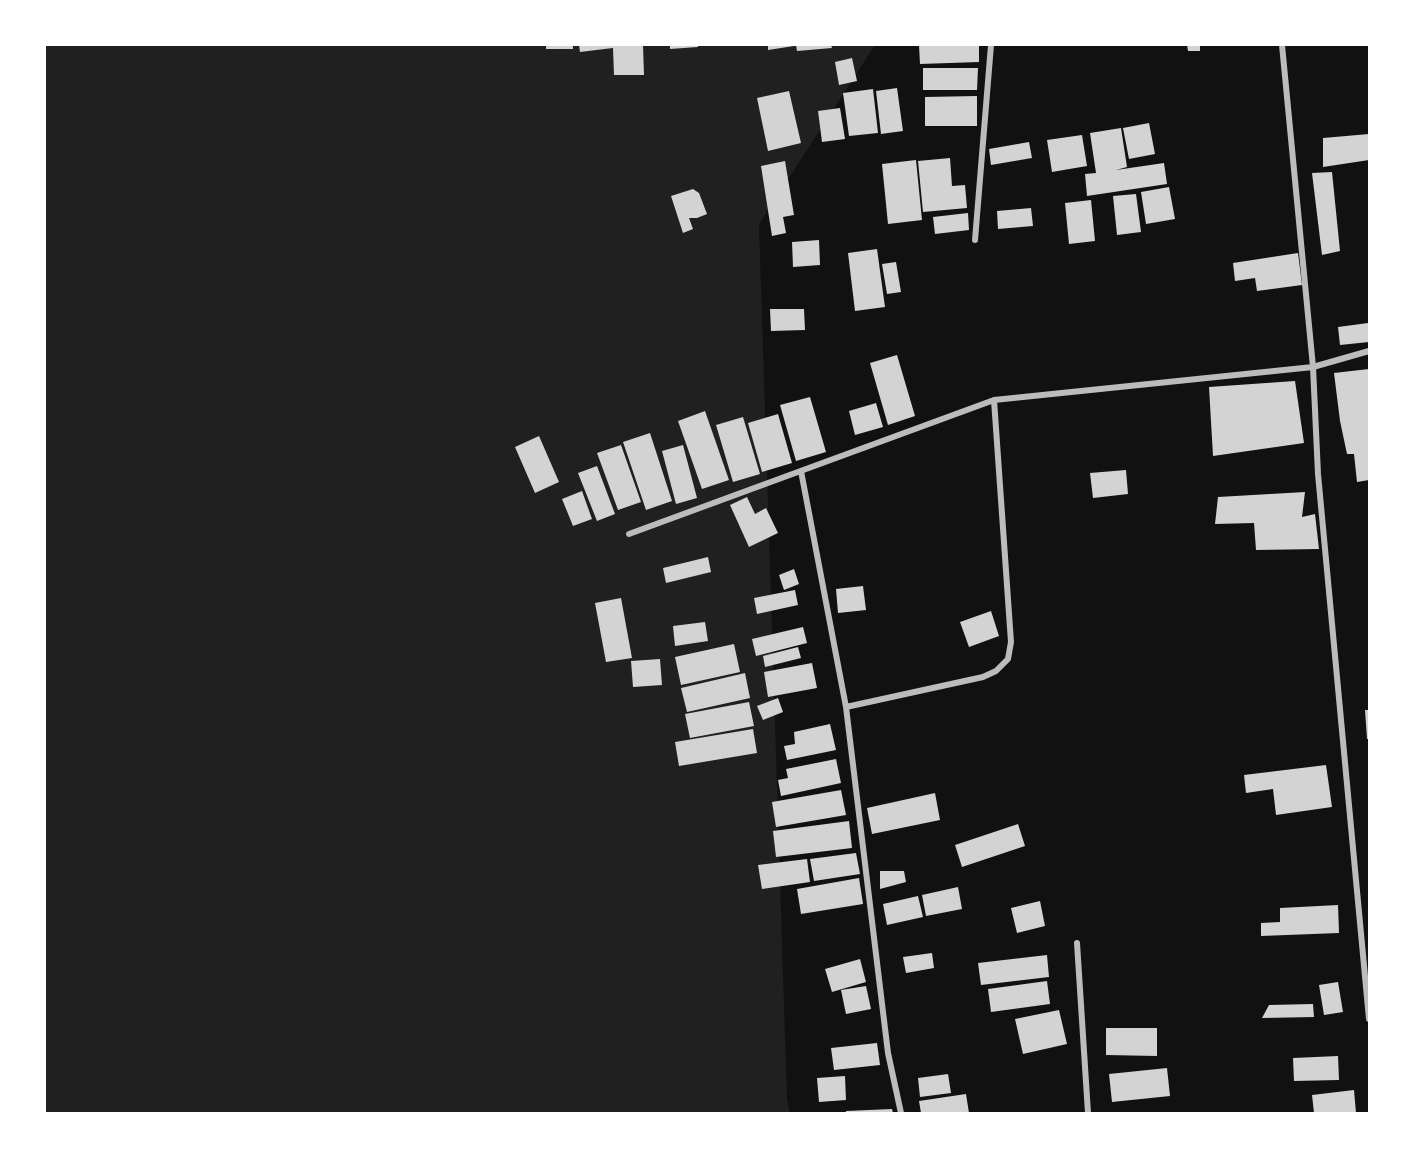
<!DOCTYPE html>
<html>
<head>
<meta charset="utf-8">
<style>
	body { margin:0 }
	#map { position:relative; width:1414px; height:1158px; overflow:hidden; background:#111; font-family:Roboto,sans-serif }
	canvas { display:block }
	.frame { position:absolute; inset:0; border:46px solid #fff; pointer-events:none }
</style>
</head>
<body>
<div id="map">
<canvas width="1414" height="1158"></canvas>
<div class="frame"></div>
</div>
<script>
const ctx = document.querySelector('canvas').getContext('2d');
ctx.lineJoin = 'round';
function paint(path, color) { ctx.fillStyle = color; ctx.fill(path, 'evenodd'); }
const poly = rows => new Path2D(rows.map(r => 'M' + r).join(''));
function stroke(path, color, width, dash) { ctx.strokeStyle = color; ctx.lineWidth = width; ctx.lineCap = dash ? 'butt' : 'round'; ctx.setLineDash(dash || []); ctx.stroke(path); }
paint(poly([
	[45,45,875,45,759,224,787,1099,790,1113,45,1113]
]), '#202020');
paint(poly([
	[546,45,573,45,573,49,546,49],
	[579,45,643,45,644,75,614,75,613,48,580,52],
	[670,45,698,45,698,47,670,49],
	[768,45,794,45,794,46,768,50],
	[796,45,831,45,832,48,797,51],
	[919,45,979,45,979,62,920,64],
	[1187,45,1200,45,1200,51,1188,51],
	[852,58,857,81,839,85,835,62],
	[923,68,978,68,977,90,923,90],
	[897,88,903,131,881,134,876,91],
	[873,89,878,133,849,136,843,93],
	[789,91,801,143,768,151,757,98],
	[977,96,977,126,925,126,925,97],
	[840,108,845,139,822,142,818,111],
	[1149,123,1155,154,1129,159,1123,128],
	[1121,128,1127,167,1116,170,1164,163,1167,184,1087,196,1085,174,1096,173,1090,133],
	[1369,134,1369,160,1323,167,1323,138],
	[1082,135,1087,166,1052,172,1047,140],
	[1029,142,1032,158,991,165,989,149],
	[950,158,952,186,965,185,967,208,923,212,918,161],
	[916,160,922,220,888,224,882,164],
	[785,161,794,215,783,217,786,233,772,236,761,166],
	[1332,172,1340,251,1322,255,1312,173],
	[1169,187,1175,219,1146,224,1141,192],
	[693,189,699,193,707,214,697,218,689,218,693,229,683,233,671,196],
	[1136,194,1141,232,1117,235,1113,196],
	[1091,200,1095,241,1069,244,1065,203],
	[1031,208,1033,226,998,229,997,211],
	[968,213,969,230,935,234,933,217],
	[819,240,820,265,793,267,792,242],
	[877,249,885,307,855,311,848,253],
	[1298,253,1302,285,1257,291,1255,278,1235,281,1233,263],
	[896,262,901,292,887,294,882,264],
	[770,309,804,309,805,330,771,331],
	[1368,323,1369,342,1340,345,1338,327],
	[897,355,915,416,888,425,870,363],
	[1369,369,1369,480,1357,482,1354,454,1347,454,1340,421,1334,373],
	[1295,381,1304,443,1213,456,1209,387],
	[810,397,826,452,796,461,780,405],
	[876,403,883,427,855,435,849,411],
	[705,411,729,480,702,489,678,421],
	[778,414,792,463,762,472,748,423],
	[743,417,760,474,733,482,716,425],
	[650,433,672,501,646,510,623,442],
	[539,436,559,482,535,493,515,447],
	[621,445,641,502,618,510,597,453],
	[683,445,697,498,676,504,662,451],
	[597,466,615,514,597,521,578,473],
	[1126,470,1128,494,1093,498,1090,473],
	[582,491,592,519,573,526,562,499],
	[1305,492,1302,517,1315,514,1319,549,1256,550,1254,523,1215,524,1218,497],
	[747,497,755,514,766,508,778,533,749,547,730,505],
	[708,557,711,572,666,583,663,568],
	[794,569,799,584,784,590,779,575],
	[863,586,866,610,838,613,836,589],
	[795,590,798,605,757,614,754,598],
	[621,598,632,658,606,662,595,603],
	[991,611,999,636,969,647,960,622],
	[705,622,708,641,675,646,673,626],
	[803,627,807,643,756,656,752,639],
	[734,644,740,672,681,685,675,657],
	[798,647,801,658,765,667,763,656],
	[660,659,662,685,633,687,631,661],
	[812,663,817,688,768,697,764,672],
	[745,673,750,698,687,712,681,688],
	[778,698,783,712,763,720,757,706],
	[749,702,754,726,690,738,685,714],
	[1365,710,1369,710,1369,739,1367,739],
	[830,724,836,750,787,760,784,746,795,744,794,732],
	[753,729,757,753,679,766,675,742],
	[836,759,841,783,781,796,778,780,788,778,786,769],
	[1326,765,1332,807,1276,815,1273,789,1246,793,1244,775],
	[841,790,846,815,776,827,772,802],
	[935,793,940,820,872,834,867,808],
	[849,821,852,848,776,857,773,831],
	[1018,824,1025,846,962,867,955,845],
	[856,853,860,874,814,881,810,859],
	[807,859,810,882,762,889,758,865],
	[880,871,904,871,906,882,880,889],
	[859,878,863,904,801,914,797,889],
	[958,887,962,909,926,916,922,895],
	[918,896,923,917,887,925,883,904],
	[1040,901,1045,926,1017,933,1011,908],
	[1338,905,1339,933,1261,936,1261,923,1280,922,1280,908],
	[932,953,934,968,906,973,903,957],
	[1047,955,1049,977,981,985,978,963],
	[860,959,866,982,832,992,825,969],
	[1047,981,1050,1004,991,1012,988,989],
	[1338,982,1343,1012,1324,1015,1319,985],
	[866,986,871,1009,846,1014,841,990],
	[1313,1004,1314,1017,1262,1018,1269,1005],
	[1059,1010,1067,1044,1023,1054,1015,1019],
	[1106,1028,1157,1028,1157,1056,1106,1055],
	[877,1043,880,1065,834,1070,831,1048],
	[1338,1056,1339,1080,1294,1081,1293,1058],
	[1167,1068,1170,1096,1112,1102,1109,1074],
	[948,1074,951,1093,920,1097,918,1078],
	[845,1076,846,1100,819,1102,817,1078],
	[1354,1090,1356,1113,1314,1113,1312,1095],
	[966,1094,969,1113,921,1113,919,1101],
	[892,1109,893,1113,846,1113,846,1111]
]), '#d3d3d3');
stroke(poly([
	[1282,45,1313,367,1318,474,1369,1019],
	[975,240,991,45],
	[801,471,846,707,888,1053,901,1113],
	[629,534,994,400,1313,367,1369,351],
	[846,707,983,677,996,671,1008,659,1011,642,994,400],
	[1077,943,1088,1113]
]), '#bcbcbc', 6);
</script>
</body>
</html>
